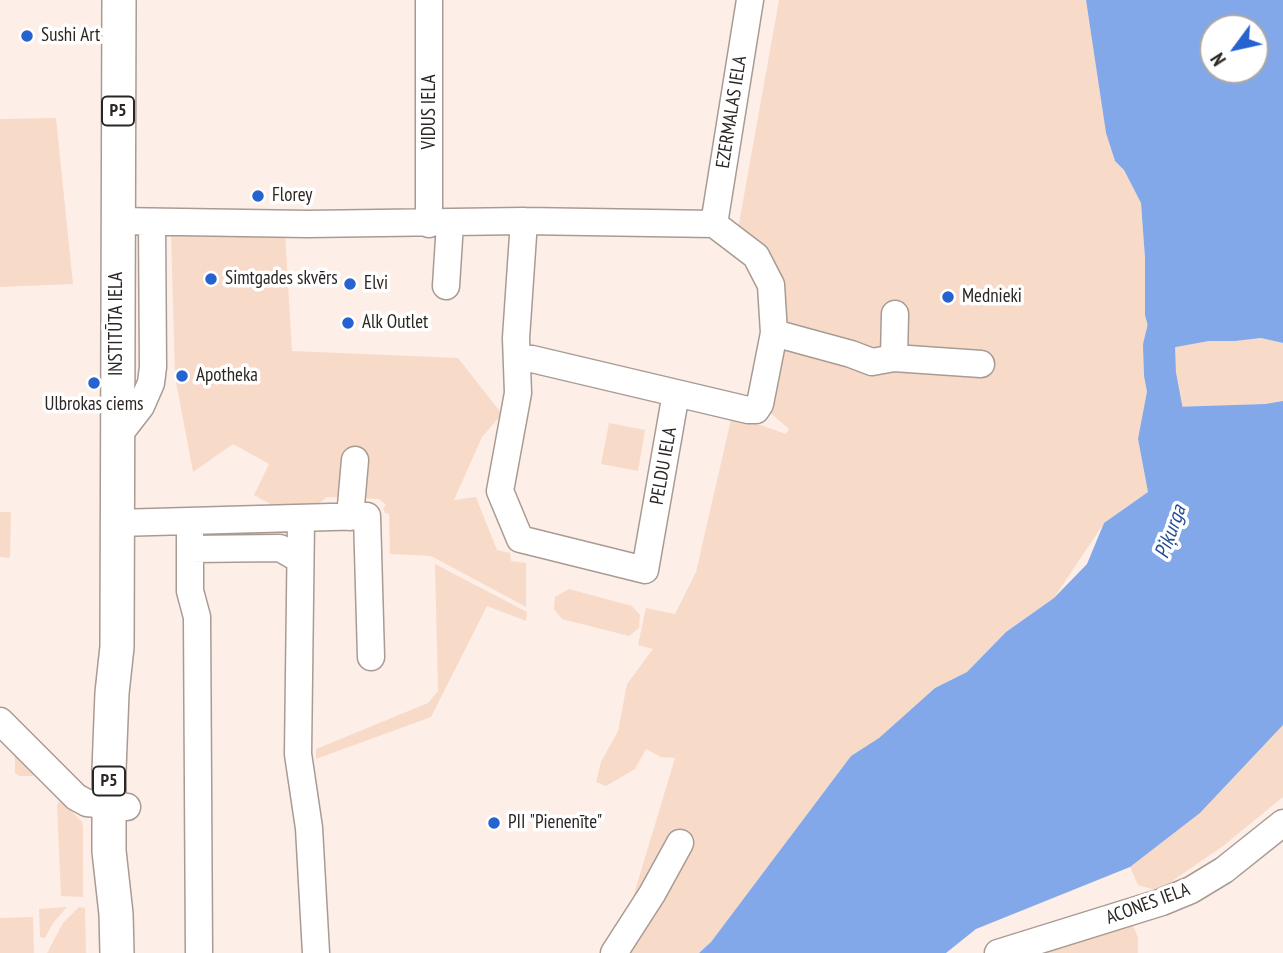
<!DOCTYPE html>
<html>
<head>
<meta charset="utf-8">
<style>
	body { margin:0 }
	#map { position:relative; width:1283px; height:953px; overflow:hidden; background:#fdefe7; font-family:"PT Sans Narrow",sans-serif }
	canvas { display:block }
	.north { position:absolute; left:1199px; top:14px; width:70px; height:70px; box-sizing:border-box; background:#fff; border:2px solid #aaa8a7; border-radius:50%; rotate:237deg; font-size:19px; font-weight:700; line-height:28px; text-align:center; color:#2b2623 }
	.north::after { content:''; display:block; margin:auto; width:24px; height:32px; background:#2463d0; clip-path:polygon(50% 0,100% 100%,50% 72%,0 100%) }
</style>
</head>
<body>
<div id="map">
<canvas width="1283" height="953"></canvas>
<div class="north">N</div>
</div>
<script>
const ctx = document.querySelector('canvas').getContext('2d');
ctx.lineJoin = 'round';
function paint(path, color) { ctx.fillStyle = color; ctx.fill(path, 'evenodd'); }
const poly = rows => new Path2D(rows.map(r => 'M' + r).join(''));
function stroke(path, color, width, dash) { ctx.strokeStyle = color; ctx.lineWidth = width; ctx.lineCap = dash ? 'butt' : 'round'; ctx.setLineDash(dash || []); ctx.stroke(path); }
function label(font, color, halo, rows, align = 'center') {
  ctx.font = font + ' "PT Sans Narrow",sans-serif'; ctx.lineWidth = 7; ctx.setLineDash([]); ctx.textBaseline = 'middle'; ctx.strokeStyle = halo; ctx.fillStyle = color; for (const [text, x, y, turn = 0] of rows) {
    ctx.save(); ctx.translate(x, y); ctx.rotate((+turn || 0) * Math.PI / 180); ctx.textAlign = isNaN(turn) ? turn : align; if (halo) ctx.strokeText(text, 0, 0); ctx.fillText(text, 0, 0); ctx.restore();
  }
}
paint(poly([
	[779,0,1086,0,1106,133,1115,161,1124,170,1141,203,1145,258,1145,315,1165,349,1209,341,1235,341,1261,338,1283,343,1283,401,1265,404,1172,407,1145,421,1138,439,1148,492,1104,523,1054,598,1006,632,967,672,935,688,879,738,851,756,711,942,699,953,602,953,628,914,675,758,661,757,646,749,635,769,606,786,596,782,601,762,618,731,627,684,653,649,638,645,646,608,675,614,696,572,732,415,786,434,789,429,760,404,774,333,738,229],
	[56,118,73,284,0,287,0,119],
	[285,231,292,351,458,358,502,414,482,437,454,500,476,497,497,550,510,553,511,561,526,563,526,607,431,556,390,554,389,514,385,513,383,508,386,505,379,499,327,497,312,509,281,510,254,495,269,464,233,444,193,472,175,377,171,234],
	[609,423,645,430,638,471,601,464],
	[0,512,11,512,10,558,0,557],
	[435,564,527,612,526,621,487,606,431,717,316,759,316,749,428,703,438,691],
	[569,589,632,606,640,615,639,628,629,636,562,619,554,609,555,597],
	[1283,725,1283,797,1223,846,1158,891,1138,885,1130,867,1200,813],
	[15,753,36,771,33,776,19,776,15,773],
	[61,800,82,822,83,828,83,897,61,896,57,805],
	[67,907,53,923,45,938,40,937,39,909],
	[79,907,85,908,86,953,47,953,63,923],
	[33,917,34,953,0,953,0,918],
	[1132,923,1138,938,1138,953,1023,953]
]), '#f8dac9');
paint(poly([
	[1086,0,1283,0,1283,343,1261,338,1235,341,1209,341,1165,349,1153,345,1145,315,1145,258,1141,203,1124,170,1115,161,1106,133],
	[1255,28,1255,70,1213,70,1213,28],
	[1170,375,1172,407,1265,404,1283,401,1283,725,1200,813,1130,867,976,929,946,953,699,953,711,942,851,756,879,738,935,688,967,672,1006,632,1054,598,1087,564,1104,523,1148,492,1138,439,1150,376]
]), '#82a8e9');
stroke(poly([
	[1168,417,1160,374,1159,346,1166,317,1170,307]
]), '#82a8e9', 32);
const minor = poly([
	[118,221,307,224,524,221],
	[524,221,714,224,756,256,771,285,774,333,760,404,756,410,748,410,676,393,645,570,520,539,500,491,518,393,516,338,524,221],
	[429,224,429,0],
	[714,224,750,0],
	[446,286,450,223],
	[774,333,851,354,872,362,894,358,981,364],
	[517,358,532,359,676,393],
	[894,358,895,314],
	[117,437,141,406,151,383,153,367,152,222],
	[350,517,355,460],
	[301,520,298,754,309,828,316,953],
	[190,521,190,591,197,617,199,953],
	[117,523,367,516,371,657],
	[191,549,280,548,299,559],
	[0,721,76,797,87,803,127,807],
	[614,953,652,894,680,843],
	[998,953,1162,902,1191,890,1224,870,1283,823]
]);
const major = poly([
	[117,953,116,914,109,851,109,770,112,693,117,647,119,0]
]);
stroke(minor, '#a89b94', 29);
stroke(major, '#a89b94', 36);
stroke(minor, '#fff', 26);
stroke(major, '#fff', 33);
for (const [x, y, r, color] of [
	[27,36,7,"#2463d0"],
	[258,196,7,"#2463d0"],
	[211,279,7,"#2463d0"],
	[350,284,7,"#2463d0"],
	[948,297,7,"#2463d0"],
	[348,323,7,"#2463d0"],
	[182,376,7,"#2463d0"],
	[94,383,7,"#2463d0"],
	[494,823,7,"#2463d0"]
]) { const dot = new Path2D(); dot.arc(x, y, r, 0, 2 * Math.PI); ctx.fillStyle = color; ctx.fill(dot); stroke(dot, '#fff', 2.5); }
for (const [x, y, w] of [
	[118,111,32],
	[109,781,32]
]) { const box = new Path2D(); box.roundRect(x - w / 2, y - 14.5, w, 29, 5); ctx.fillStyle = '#fff'; ctx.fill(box); stroke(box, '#2b2623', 2); }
label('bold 18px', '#2b2623', null, [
	["P5",118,111],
	["P5",109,781]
]);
label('19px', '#2b2623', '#fff', [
	["Sushi Art",41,36],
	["Florey",272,196],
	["Simtgades skvērs",225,279],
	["Elvi",364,284],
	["Mednieki",962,297],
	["Alk Outlet",362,323],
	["Apotheka",196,376],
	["Ulbrokas ciems",94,405,"center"],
	["PII \"Pienenīte\"",508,823]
], 'left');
label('19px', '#2b2623', '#fff', [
	["VIDUS IELA",430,112,-90],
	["EZERMALAS IELA",732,112,-81],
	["INSTITŪTA IELA",117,324,-90],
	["PELDU IELA",664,466,-80],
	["ACONES IELA",1148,904,-20]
]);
label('italic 21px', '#224d98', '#fff', [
	["Piķurga",1171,532,-70]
]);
</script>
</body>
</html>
